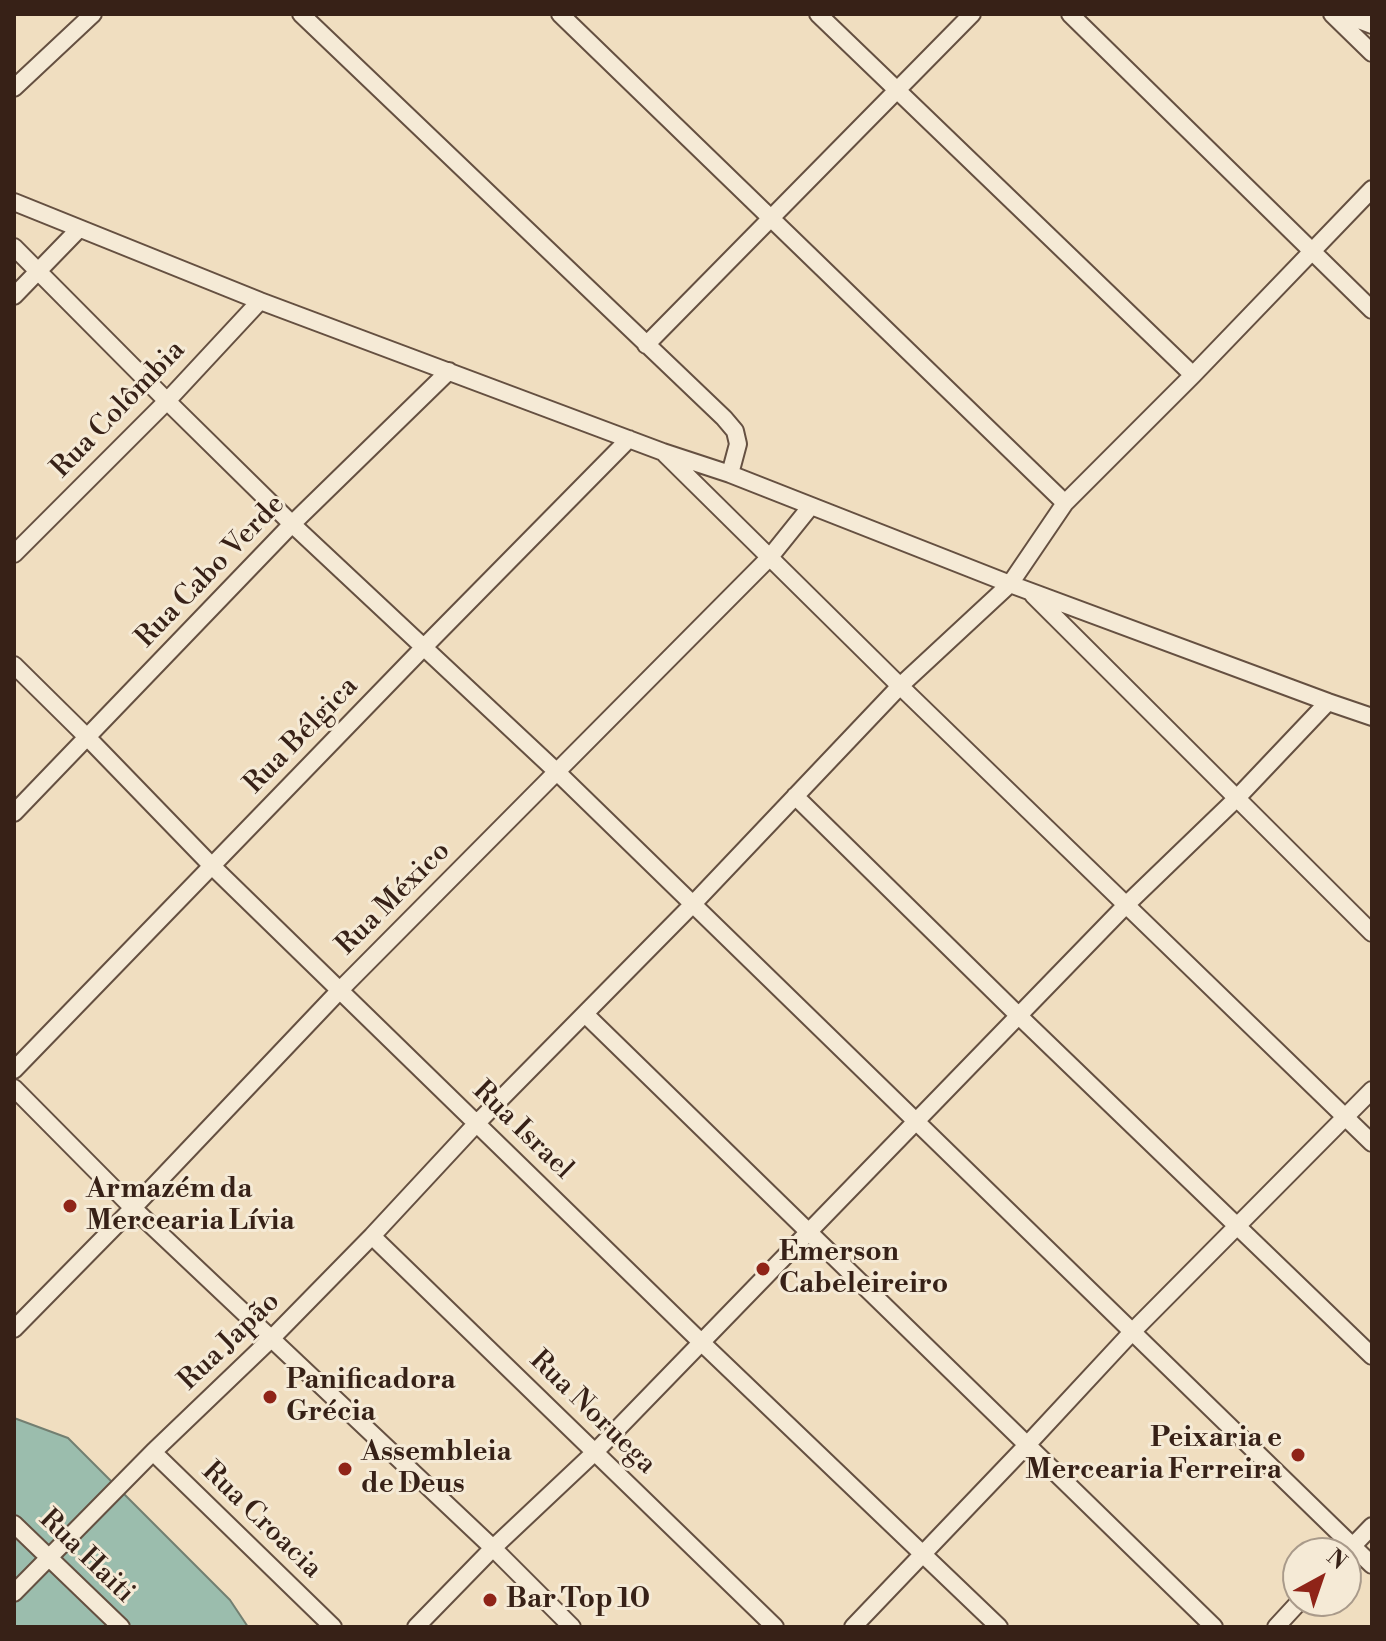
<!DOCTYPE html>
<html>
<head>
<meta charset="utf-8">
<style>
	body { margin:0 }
	#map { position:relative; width:1386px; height:1641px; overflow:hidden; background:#f0dec0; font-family:"Libre Bodoni",serif }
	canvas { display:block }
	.frame { position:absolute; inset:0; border:16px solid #372117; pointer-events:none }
	.north { position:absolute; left:1282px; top:1537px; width:80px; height:80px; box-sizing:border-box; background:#f5ead6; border:2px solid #a99a8a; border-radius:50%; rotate:40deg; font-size:22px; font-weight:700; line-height:32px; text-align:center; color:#372117 }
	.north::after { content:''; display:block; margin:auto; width:28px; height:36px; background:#8f2418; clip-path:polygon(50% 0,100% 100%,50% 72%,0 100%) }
</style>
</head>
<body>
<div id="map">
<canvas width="1386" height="1641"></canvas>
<div class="frame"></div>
<div class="north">N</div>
</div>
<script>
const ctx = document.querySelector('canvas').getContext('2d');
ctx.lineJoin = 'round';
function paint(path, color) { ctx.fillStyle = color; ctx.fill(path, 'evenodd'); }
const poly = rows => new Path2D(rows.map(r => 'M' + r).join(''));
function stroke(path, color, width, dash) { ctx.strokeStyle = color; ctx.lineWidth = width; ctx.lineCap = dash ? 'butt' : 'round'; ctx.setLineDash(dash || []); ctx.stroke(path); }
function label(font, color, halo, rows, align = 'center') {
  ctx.font = font + ' "Libre Bodoni",serif'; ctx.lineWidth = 6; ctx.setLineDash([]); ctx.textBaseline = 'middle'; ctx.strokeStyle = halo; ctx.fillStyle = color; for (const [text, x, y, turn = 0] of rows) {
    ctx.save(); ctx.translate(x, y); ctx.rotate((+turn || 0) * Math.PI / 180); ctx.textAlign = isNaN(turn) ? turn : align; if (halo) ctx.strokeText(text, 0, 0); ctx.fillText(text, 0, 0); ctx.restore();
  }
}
const water = poly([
	[14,1418,68,1438,230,1600,248,1627,14,1627,14,1418]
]);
paint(water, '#9bbdad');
stroke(water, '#737f71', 2);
const minor = poly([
	[301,14,724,418,735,431,738,444,730,474],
	[560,14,1065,503],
	[818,14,1193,375],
	[1070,14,1372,310],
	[1332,14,1372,53],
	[1343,14,1372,25],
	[14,88,93,14],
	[14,202,260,301,663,452,730,474,1010,584,1328,702,1372,717],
	[14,247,167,401,292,524,556,771,1372,1565],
	[14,296,79,229],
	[646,345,972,14],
	[665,454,900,686,1372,1143],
	[14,554,167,401,260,301],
	[1033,595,1372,933],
	[14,665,88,738,212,866,701,1342,999,1627],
	[795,796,1019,1016,1372,1356],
	[14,813,292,524,449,371],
	[585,1014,1214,1627],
	[14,1070,424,647,629,439],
	[14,1088,133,1208,493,1548,572,1627],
	[372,1236,775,1627],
	[14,1329,133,1208,340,990,770,557,811,506],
	[153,1452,333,1627],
	[14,1524,121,1627],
	[1346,1553,1372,1526],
	[14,1593,153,1452,271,1339,372,1236,477,1123,693,904,900,686,1010,584,1065,503,1193,375,1372,189],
	[416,1627,493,1548,595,1452,1126,905,1236,799,1328,702],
	[853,1627,1027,1445,1132,1332,1372,1090],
	[1276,1627,1300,1601]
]);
stroke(minor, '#655041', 20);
stroke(minor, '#f5ead6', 16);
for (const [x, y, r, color] of [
	[70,1206,8,"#8f2418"],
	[763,1269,8,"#8f2418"],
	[270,1397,8,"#8f2418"],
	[1298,1455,8,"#8f2418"],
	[345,1469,8,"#8f2418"],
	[490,1600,8,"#8f2418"]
]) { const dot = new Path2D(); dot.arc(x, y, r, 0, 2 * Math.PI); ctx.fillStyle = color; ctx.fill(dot); stroke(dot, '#f5ead6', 3); }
label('28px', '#372117', '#f5ead6', [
	["Rua Colômbia",119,410,-46],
	["Rua Cabo Verde",211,572,-46],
	["Rua Bélgica",302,736,-46],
	["Rua México",394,899,-45],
	["Rua Israel",522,1131,44],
	["Rua Japão",230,1342,-44],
	["Rua Noruega",592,1413,44],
	["Rua Croacia",261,1521,44],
	["Rua Haiti",86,1557,44]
]);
label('bold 28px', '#372117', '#f5ead6', [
	["Armazém da",86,1190],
	["Mercearia Lívia",86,1222],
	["Emerson",779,1253],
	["Cabeleireiro",779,1285],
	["Panificadora",286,1381],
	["Grécia",286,1413],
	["Peixaria e",1282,1439,"right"],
	["Mercearia Ferreira",1282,1471,"right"],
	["Assembleia",361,1453],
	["de Deus",361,1485],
	["Bar Top 10",506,1600]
], 'left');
</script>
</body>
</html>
